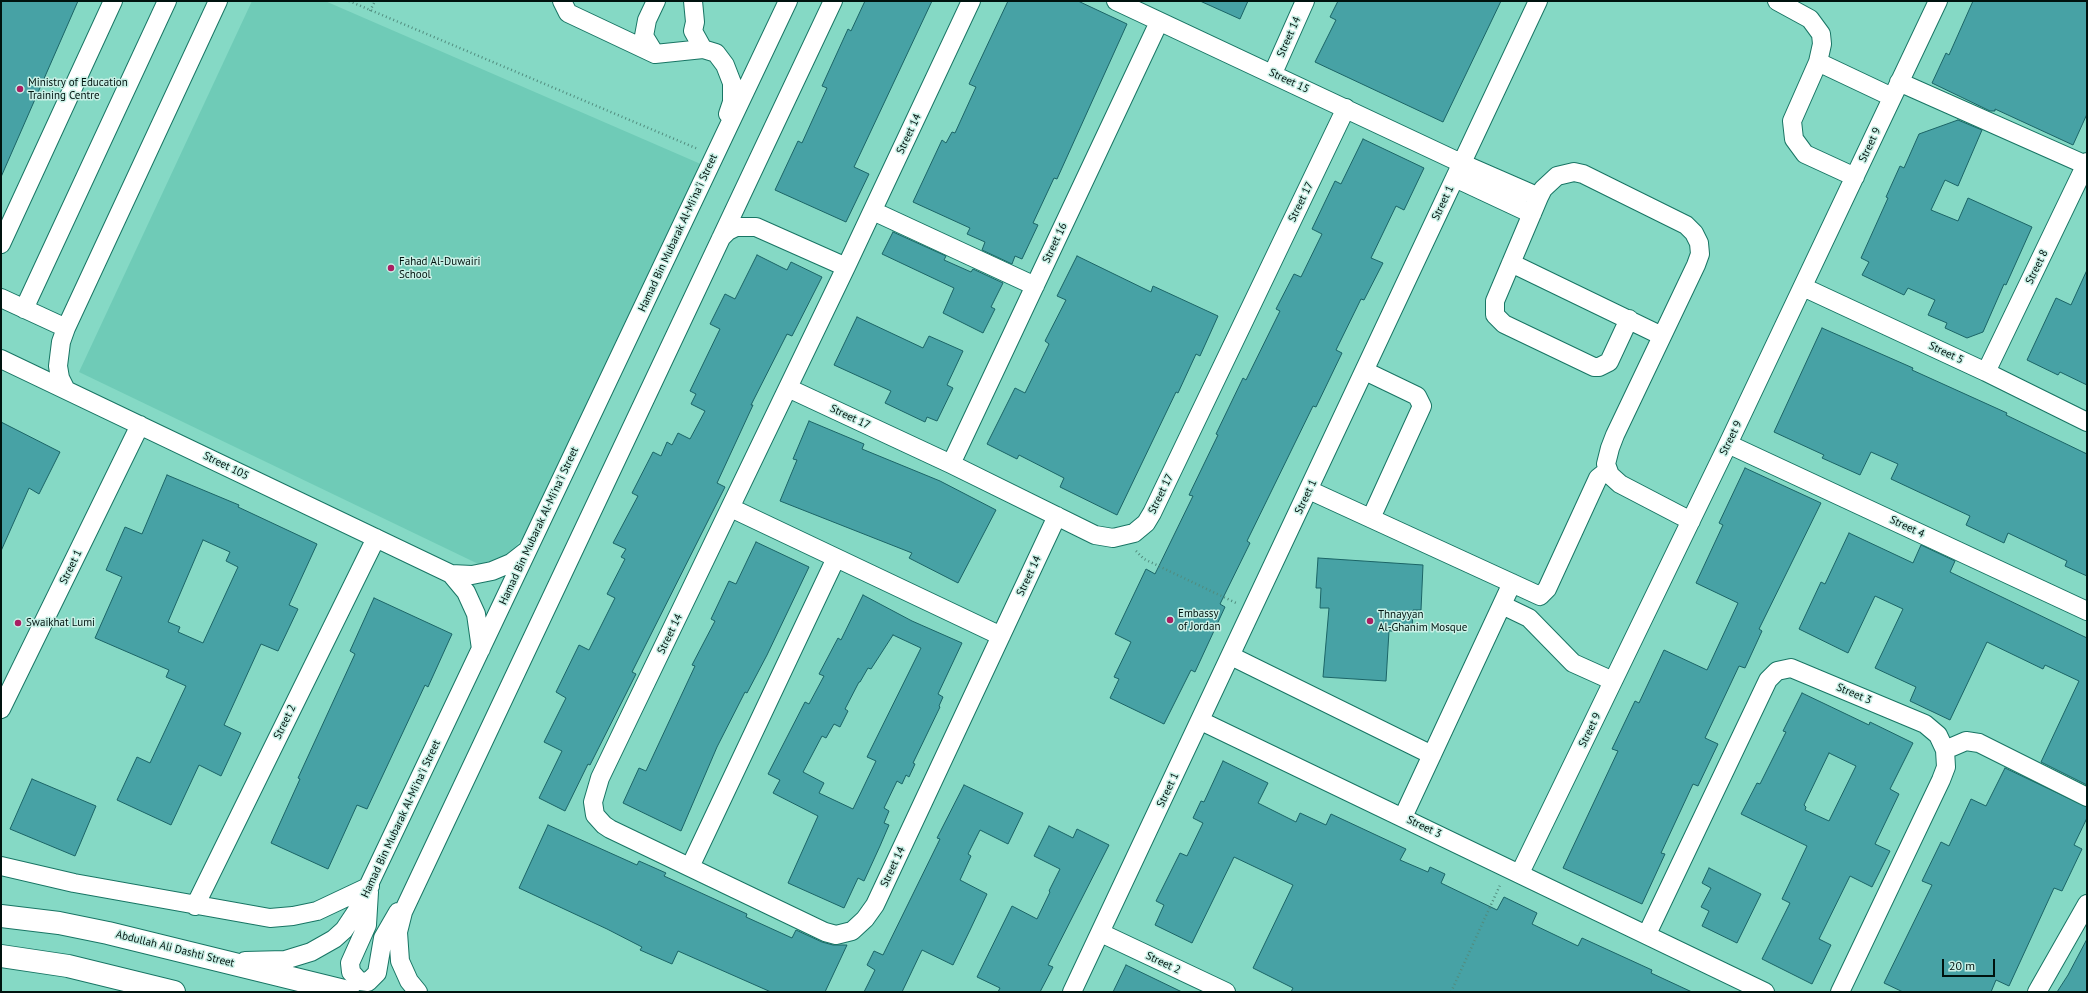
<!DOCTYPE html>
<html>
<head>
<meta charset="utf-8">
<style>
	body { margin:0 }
	#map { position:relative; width:2088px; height:993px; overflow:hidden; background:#85d9c5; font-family:"PT Sans",sans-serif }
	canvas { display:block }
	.frame { position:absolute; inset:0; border:2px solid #00130f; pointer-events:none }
	.scale { position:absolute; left:1942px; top:959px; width:53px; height:18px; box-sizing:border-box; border:2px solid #00130f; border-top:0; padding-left:5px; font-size:12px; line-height:14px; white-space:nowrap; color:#00130f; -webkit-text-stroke:3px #c9f0e6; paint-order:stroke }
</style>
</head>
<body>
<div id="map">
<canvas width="2088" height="993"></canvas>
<div class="frame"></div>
<div class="scale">20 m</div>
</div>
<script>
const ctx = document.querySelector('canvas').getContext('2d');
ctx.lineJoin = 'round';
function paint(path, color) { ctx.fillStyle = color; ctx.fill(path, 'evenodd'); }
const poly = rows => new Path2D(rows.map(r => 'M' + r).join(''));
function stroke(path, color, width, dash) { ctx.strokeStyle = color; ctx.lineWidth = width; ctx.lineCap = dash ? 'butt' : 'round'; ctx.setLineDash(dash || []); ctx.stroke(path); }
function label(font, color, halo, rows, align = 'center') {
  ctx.font = font + ' "PT Sans",sans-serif'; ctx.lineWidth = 3; ctx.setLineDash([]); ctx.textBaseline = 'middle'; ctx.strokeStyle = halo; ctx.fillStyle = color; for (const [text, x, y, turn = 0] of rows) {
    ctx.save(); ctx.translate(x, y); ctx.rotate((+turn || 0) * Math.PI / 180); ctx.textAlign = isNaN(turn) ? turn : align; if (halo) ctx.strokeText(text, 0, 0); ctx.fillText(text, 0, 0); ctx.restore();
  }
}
paint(poly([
	[252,1,325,1,703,165,543,513,495,572,79,372]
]), '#6fcbb7');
const building = poly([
	[1,1,78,1,1,177,1,1],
	[865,1,932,1,854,167,869,174,846,222,775,190,798,141,802,143,827,88,822,86,848,29,851,31,865,1],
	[1008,1,1078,1,1127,24,1057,179,1054,178,1033,223,1038,225,1022,259,1015,256,1012,264,982,250,985,242,967,234,970,228,913,202,942,140,946,143,952,132,955,133,976,87,969,84,1008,1],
	[1200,1,1248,1,1240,19,1200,1],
	[1338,1,1501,1,1443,122,1315,62,1336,20,1330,17,1338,1],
	[1973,1,2087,1,2087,114,2073,145,1995,109,1995,111,1990,111,1932,83,1946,53,1949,55,1973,1],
	[1958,120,1982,130,1958,186,1945,180,1931,210,1958,221,1968,198,2032,227,2006,285,2004,284,1983,332,1967,338,1945,328,1947,323,1928,315,1935,300,1908,288,1904,295,1862,275,1869,262,1861,258,1888,198,1886,197,1900,166,1904,168,1919,134,1958,120],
	[1363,139,1424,168,1404,210,1396,206,1371,258,1383,263,1364,300,1361,299,1336,350,1342,353,1316,407,1313,406,1247,541,1250,543,1220,604,1225,607,1195,672,1191,670,1164,724,1110,698,1119,679,1114,677,1131,642,1115,634,1146,569,1155,574,1193,496,1189,495,1218,435,1216,434,1243,378,1246,380,1280,311,1276,309,1294,274,1301,277,1322,234,1312,229,1335,181,1341,184,1363,139],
	[893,232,946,256,944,260,971,272,973,269,1003,283,991,307,995,309,983,333,943,313,954,288,882,254,893,232],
	[757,255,787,270,791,262,822,277,792,336,787,334,751,405,753,405,717,483,725,487,632,672,636,674,590,765,588,764,565,811,539,798,562,751,544,742,566,698,556,692,579,645,589,650,615,598,607,594,625,559,621,557,626,549,613,543,638,496,632,493,653,452,661,456,667,442,672,445,678,433,690,439,705,411,691,404,696,394,690,391,720,329,710,324,725,294,735,299,757,255],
	[1077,256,1151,292,1153,286,1218,316,1200,356,1196,354,1178,393,1176,392,1117,515,1060,487,1064,478,1019,455,1017,459,987,444,1015,388,1025,393,1049,344,1045,341,1066,300,1057,296,1077,256],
	[2087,270,2087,385,2060,372,2058,375,2027,360,2056,298,2071,305,2087,270],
	[857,317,923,348,929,336,963,351,947,385,953,388,937,421,927,417,925,422,885,403,891,391,834,365,857,317],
	[1822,328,1913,368,1912,370,2007,413,2006,415,2087,454,2087,576,2065,566,2067,561,2008,533,2004,543,1966,525,1970,516,1891,479,1898,464,1871,452,1860,475,1822,458,1824,455,1774,432,1822,328],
	[809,421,864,444,862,449,940,481,996,510,958,583,909,558,912,553,780,501,797,460,793,459,809,421],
	[1,422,60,452,39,494,29,488,1,551,1,422],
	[1745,468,1821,503,1759,629,1762,631,1745,668,1739,666,1705,738,1718,744,1698,786,1693,784,1661,853,1665,854,1642,904,1563,868,1618,751,1612,749,1635,701,1639,703,1664,650,1707,670,1738,603,1696,583,1723,525,1719,523,1745,468],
	[167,475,239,505,238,507,317,544,289,605,298,609,278,651,261,644,224,725,241,733,221,776,199,765,171,825,117,800,137,757,150,763,186,686,166,677,169,670,95,638,122,577,106,570,125,527,142,534,167,475],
	[203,540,230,552,226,561,238,567,203,643,178,632,180,627,168,622,203,540],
	[1849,533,1913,563,1921,545,1955,561,1950,572,2087,638,2087,785,2041,762,2079,681,2045,665,2043,669,1987,642,1950,720,1910,701,1916,687,1875,668,1903,609,1875,596,1848,653,1799,629,1821,582,1825,584,1849,533],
	[756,542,809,567,767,655,747,693,745,692,717,747,681,831,623,803,639,768,646,771,695,666,692,665,715,621,711,619,729,581,736,584,756,542],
	[1318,558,1423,565,1421,610,1413,610,1412,631,1389,631,1386,681,1323,677,1329,608,1320,608,1321,588,1316,588,1318,558],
	[863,595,912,621,962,643,938,694,943,697,939,706,940,707,913,763,915,764,909,777,906,775,902,784,897,781,884,808,889,811,884,823,889,825,880,846,864,881,858,878,844,908,788,883,818,816,773,793,780,780,768,774,805,702,809,704,824,676,819,674,838,638,841,640,863,595],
	[893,635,921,648,867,757,876,761,853,809,819,793,824,783,803,772,822,736,826,738,834,724,840,727,848,711,845,709,859,682,860,682,868,668,871,669,893,635],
	[374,598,452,634,428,687,425,685,367,809,357,805,328,869,271,843,300,779,298,778,355,654,350,651,374,598],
	[1802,693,1869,725,1870,722,1913,743,1890,789,1899,794,1875,844,1890,851,1872,887,1850,876,1819,939,1831,945,1812,984,1762,959,1790,903,1782,899,1807,846,1741,814,1757,783,1760,784,1786,732,1783,731,1802,693],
	[1829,753,1856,766,1829,821,1805,810,1806,807,1804,805,1829,753],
	[1223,761,1268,783,1258,803,1296,822,1300,813,1326,825,1331,814,1406,849,1400,860,1428,872,1430,867,1445,874,1441,883,1497,910,1504,897,1537,913,1532,924,1578,946,1582,938,1652,970,1651,973,1692,992,1291,992,1293,988,1253,968,1293,885,1234,857,1192,943,1155,925,1164,905,1156,901,1180,853,1187,856,1203,823,1193,818,1201,801,1204,802,1223,761],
	[2005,768,2087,807,2087,818,2074,845,2082,849,2062,891,2054,888,2009,986,1996,980,1991,992,1903,992,1884,983,1932,885,1922,881,1941,842,1949,846,1971,799,1986,806,2005,768],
	[32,779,96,806,75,856,10,829,32,779],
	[964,785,1023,813,1008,844,980,830,968,854,971,856,960,880,987,894,970,930,953,965,922,950,902,992,864,992,875,970,867,965,874,951,883,955,940,839,937,838,964,785],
	[548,825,637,865,639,861,666,873,664,876,747,914,746,917,792,938,796,930,822,942,833,945,847,945,825,992,771,992,678,951,672,964,640,950,642,947,607,929,519,888,548,825],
	[1049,826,1073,838,1077,829,1109,845,1048,965,1053,967,1040,992,998,992,1000,988,977,977,1012,906,1037,919,1050,892,1049,891,1060,869,1034,856,1049,826],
	[1709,868,1761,894,1737,943,1702,926,1709,911,1701,907,1711,888,1702,883,1709,868],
	[2087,939,2087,992,2057,992,2068,975,2087,939],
	[1126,965,1182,992,1113,992,1126,965]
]);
paint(building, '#47a2a5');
stroke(building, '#1b6466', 1);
const minor = poly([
	[562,1,568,13,655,54,703,49,716,53,725,65,732,83,732,102,728,114],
	[693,1,695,22,693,31,703,49],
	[971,1,846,267,600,778,593,802,595,815,604,825,610,829,825,932,836,935,852,931,865,919,875,905,1057,516],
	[1116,1,1461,163,1539,197],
	[1777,1,1810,19,1821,34,1822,44,1818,62,1792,121,1794,139,1805,154,1855,177],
	[655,54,644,36,647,20,656,1],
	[1818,62,1892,97],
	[1273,73,1305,1],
	[1899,82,2086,165],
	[1455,178,1532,214],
	[873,211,1035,286],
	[721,238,728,231,736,227,756,227,846,267],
	[1,244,113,1],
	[1511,263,1662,336],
	[1803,287,1986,372,2087,422],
	[1,298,66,328],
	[24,309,167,1],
	[1629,319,1609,362,1599,367,1594,367,1504,324,1495,315,1495,301,1539,197,1543,189,1557,176,1574,172,1583,174,1686,225,1694,233,1699,243,1700,254,1696,265,1615,435,1610,448,1606,464,1610,475,1620,484,1691,521],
	[1,359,451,574,472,575,492,571,511,563,525,552],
	[1365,371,1417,396,1422,406,1371,518],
	[1986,372,2087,162],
	[788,388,951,464,1095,535,1113,538,1134,533,1146,523,1152,513,1346,108],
	[66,390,60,378,58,366,61,342,66,328,218,1],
	[1728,444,2087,611],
	[951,464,1159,22],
	[1309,490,1540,596,1547,589,1598,478,1608,470],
	[731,508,1001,636],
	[451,574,466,592,476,614,481,649],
	[1502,605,1529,618,1573,663,1613,681],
	[1231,656,1432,755],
	[1,709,140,425],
	[1201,721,1765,992],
	[1945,750,1966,741,1979,743,2087,797],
	[1403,817,1512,583],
	[1,866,74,883,270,918,293,916,317,911,370,886],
	[690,867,836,558],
	[1520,873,1728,444,1938,1],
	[369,892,367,925,350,963,351,972,359,981,368,982,377,973,383,938,398,912],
	[195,906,376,538],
	[1101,933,1226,992],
	[1647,934,1768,680,1777,671,1791,668,1925,724,1938,735,1945,750,1946,767,1941,780,1840,992],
	[245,961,285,960,311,952,334,939,344,930,356,912,788,1],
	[418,992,409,981,400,961,398,932,403,912,833,1],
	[1072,992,1538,1],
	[2037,992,2087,904]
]);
const major = poly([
	[1,916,59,923,108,933,348,992],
	[1,956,68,966,174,992]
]);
stroke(minor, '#187564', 20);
stroke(major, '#187564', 24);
stroke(poly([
	[349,1,698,149],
	[370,11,375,1],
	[1136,551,1144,559,1236,603],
	[1451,992,1501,883]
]), '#518c7e', 2.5, [1, 3]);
stroke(minor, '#fff', 18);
stroke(major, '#fff', 22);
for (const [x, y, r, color] of [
	[20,89,4,"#a91f62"],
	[391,268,4,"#a91f62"],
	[1170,620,4,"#a91f62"],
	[1370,621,4,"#a91f62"],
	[18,623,4,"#a91f62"]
]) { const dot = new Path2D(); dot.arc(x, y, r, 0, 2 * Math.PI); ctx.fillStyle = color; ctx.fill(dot); stroke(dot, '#c9f0e6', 1.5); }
label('11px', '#00130f', '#c9f0e6', [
	["Street 14",1289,37,-66],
	["Street 15",1289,81,25],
	["Street 14",909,134,-65],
	["Street 9",1870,145,-65],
	["Street 17",1301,202,-64],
	["Street 1",1443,203,-65],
	["Hamad Bin Mubarak Al-Mi'na'i Street",678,233,-65],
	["Street 16",1055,243,-65],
	["Street 8",2037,267,-64],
	["Street 5",1946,353,25],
	["Street 17",850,417,25],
	["Street 9",1731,438,-64],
	["Street 105",226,466,26],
	["Street 17",1161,494,-64],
	["Street 1",1306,497,-65],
	["Hamad Bin Mubarak Al-Mi'na'i Street",539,526,-65],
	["Street 4",1907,527,25],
	["Street 1",71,567,-64],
	["Street 14",1029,576,-65],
	["Street 14",670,634,-64],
	["Street 3",1854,694,23],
	["Street 2",285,722,-64],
	["Street 9",1590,730,-64],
	["Street 1",1168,790,-65],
	["Hamad Bin Mubarak Al-Mi'na'i Street",401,819,-65],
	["Street 3",1424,827,25],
	["Street 14",893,867,-65],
	["Abdullah Ali Dashti Street",175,949,14],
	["Street 2",1163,963,25]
]);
label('11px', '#00130f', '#c9f0e6', [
	["Ministry of Education",28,83],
	["Training Centre",28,96],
	["Fahad Al-Duwairi",399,262],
	["School",399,275],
	["Embassy",1178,614],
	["of Jordan",1178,627],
	["Thnayyan",1378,615],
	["Al-Ghanim Mosque",1378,628],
	["Swaikhat Lumi",26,623]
], 'left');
</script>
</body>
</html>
